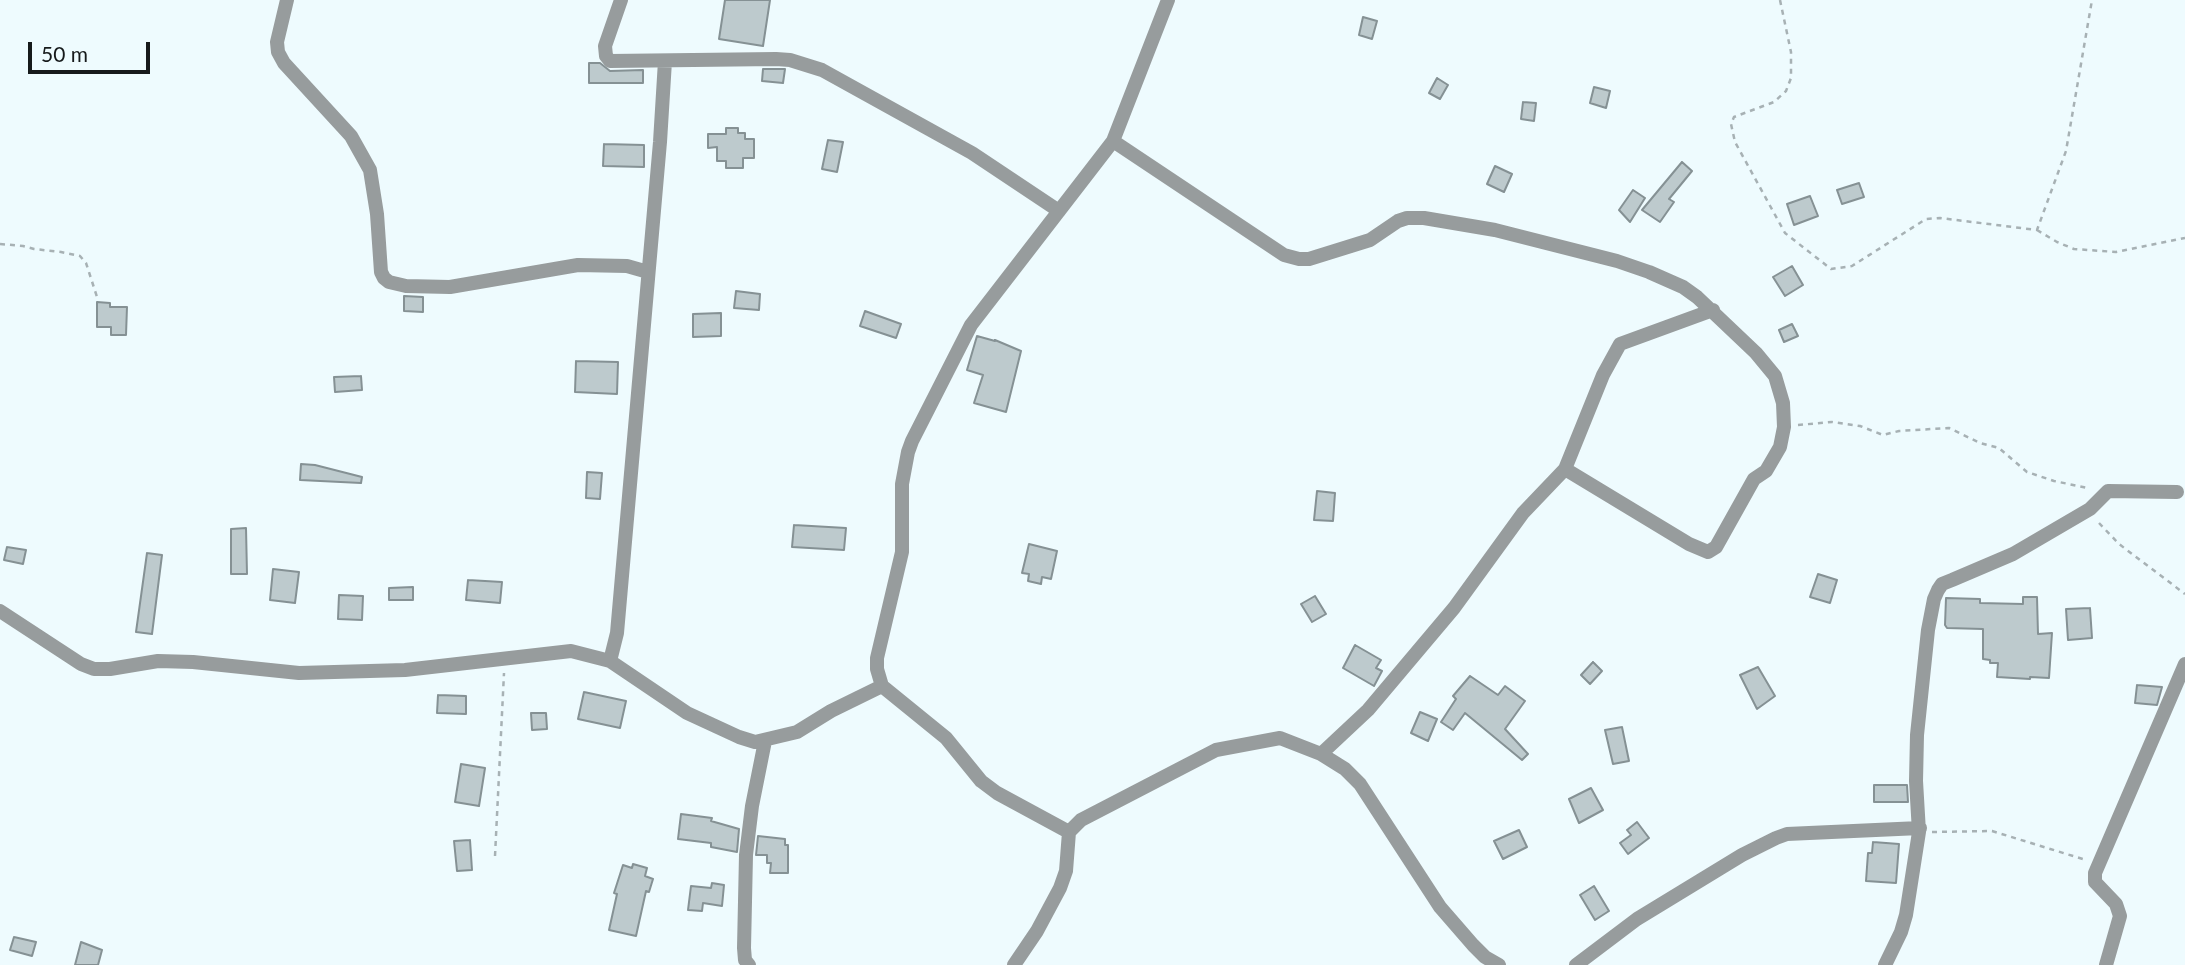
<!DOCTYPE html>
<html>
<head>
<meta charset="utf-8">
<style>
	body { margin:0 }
	#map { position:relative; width:2185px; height:965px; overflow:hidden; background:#eefbfe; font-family:Lato,sans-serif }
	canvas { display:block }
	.scale { position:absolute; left:28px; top:42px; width:122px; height:32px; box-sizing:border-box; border:4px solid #161a1b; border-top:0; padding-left:9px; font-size:21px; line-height:24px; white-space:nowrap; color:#161a1b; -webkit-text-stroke:5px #eefbfe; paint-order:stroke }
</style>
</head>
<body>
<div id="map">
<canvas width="2185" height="965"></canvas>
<div class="scale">50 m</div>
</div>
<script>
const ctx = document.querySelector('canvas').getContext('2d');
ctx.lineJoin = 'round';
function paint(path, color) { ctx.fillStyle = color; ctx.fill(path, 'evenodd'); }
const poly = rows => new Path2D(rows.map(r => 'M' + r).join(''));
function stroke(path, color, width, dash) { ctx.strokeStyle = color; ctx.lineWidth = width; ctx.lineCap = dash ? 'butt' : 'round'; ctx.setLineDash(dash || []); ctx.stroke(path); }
const building = poly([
	[725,0,770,0,763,46,719,39,725,0],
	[1363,17,1377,21,1372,39,1359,35,1363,17],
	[589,63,600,63,610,71,643,70,643,83,589,83,589,63],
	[763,69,785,69,783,83,762,81,763,69],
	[1437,78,1448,85,1440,99,1429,93,1437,78],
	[1594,87,1610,91,1606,108,1590,103,1594,87],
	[1523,102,1536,103,1534,121,1521,119,1523,102],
	[726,128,738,128,738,133,745,133,745,139,754,139,754,158,743,158,743,168,726,168,726,161,717,161,717,147,708,148,708,134,726,134,726,128],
	[828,140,843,142,837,172,822,169,828,140],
	[604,144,644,145,644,167,603,166,604,144],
	[1682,162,1692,171,1669,199,1674,202,1660,222,1642,210,1682,162],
	[1495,166,1512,174,1504,192,1487,184,1495,166],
	[1859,183,1864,197,1842,204,1837,190,1859,183],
	[1633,190,1645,198,1630,222,1619,210,1633,190],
	[1810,196,1818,216,1794,225,1787,204,1810,196],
	[1792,266,1803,285,1785,296,1773,277,1792,266],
	[736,291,760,294,759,310,734,308,736,291],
	[404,296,423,297,423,312,404,311,404,296],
	[97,302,110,303,110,307,127,307,126,335,111,335,111,327,97,327,97,302],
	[865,311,901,324,896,338,860,326,865,311],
	[721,313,721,336,693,337,693,314,721,313],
	[1792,324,1798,336,1784,342,1779,330,1792,324],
	[977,336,995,341,995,340,1021,351,1006,412,974,403,983,375,967,370,977,336],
	[576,361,618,362,617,394,575,392,576,361],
	[361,376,362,390,335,392,334,377,361,376],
	[301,464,315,465,362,477,361,483,300,480,301,464],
	[587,472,602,473,600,499,586,498,587,472],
	[1317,491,1335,493,1333,521,1314,520,1317,491],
	[794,525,846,528,844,550,792,547,794,525],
	[246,528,247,574,231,574,231,529,246,528],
	[1029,544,1057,551,1051,579,1042,577,1041,584,1028,581,1029,574,1022,573,1029,544],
	[7,547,26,550,23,564,4,560,7,547],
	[147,553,162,555,152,634,136,632,147,553],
	[273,569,299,572,295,603,270,600,273,569],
	[1818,574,1837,580,1830,603,1810,597,1818,574],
	[468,580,502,582,500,603,466,600,468,580],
	[413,587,413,600,389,600,389,588,413,587],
	[339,595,363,596,362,620,338,619,339,595],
	[1315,596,1326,614,1312,622,1301,604,1315,596],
	[2023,597,2037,597,2038,634,2052,633,2049,678,2030,677,2030,679,1997,677,1998,663,1990,663,1990,660,1983,659,1983,629,1947,628,1945,625,1946,598,1980,599,1980,603,2023,604,2023,597],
	[2090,608,2092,638,2068,640,2066,609,2090,608],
	[1355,645,1381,660,1376,668,1382,671,1374,686,1343,668,1355,645],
	[1593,662,1602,671,1590,684,1581,675,1593,662],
	[1758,667,1775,696,1757,709,1740,675,1758,667],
	[1470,676,1498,695,1505,686,1525,701,1505,729,1528,754,1522,760,1465,713,1453,730,1441,722,1456,699,1453,696,1470,676],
	[2137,685,2162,687,2157,705,2135,703,2137,685],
	[584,692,626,701,620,728,578,719,584,692],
	[438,695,466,696,466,714,437,713,438,695],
	[1420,712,1437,719,1428,741,1411,733,1420,712],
	[531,713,546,713,547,729,532,730,531,713],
	[1622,727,1629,761,1613,764,1605,730,1622,727],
	[461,764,485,768,479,806,455,802,461,764],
	[1874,785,1907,785,1908,802,1874,802,1874,785],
	[1591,788,1603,810,1579,823,1569,799,1591,788],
	[681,814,712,818,711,821,739,829,737,852,711,847,711,843,678,839,681,814],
	[1637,822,1649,838,1628,854,1620,843,1631,835,1627,830,1637,822],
	[1519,830,1527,847,1503,859,1494,841,1519,830],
	[758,836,785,839,785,845,788,845,788,873,770,873,771,863,767,863,767,855,756,855,758,836],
	[470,840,472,870,457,871,454,841,470,840],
	[1873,842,1899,844,1896,883,1866,881,1868,853,1872,853,1873,842],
	[633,864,647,868,645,876,653,879,649,892,646,891,636,936,609,930,617,894,614,893,623,865,632,868,633,864],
	[712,883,724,885,722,906,703,903,702,911,688,910,691,886,711,888,712,883],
	[1594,886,1609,911,1595,920,1580,895,1594,886],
	[14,937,36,942,32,956,10,950,14,937],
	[81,942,102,950,98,965,75,965,81,942]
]);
paint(building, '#bdcacd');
stroke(building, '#859194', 2);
stroke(poly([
	[1780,0,1791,52,1791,78,1786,91,1774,102,1734,117,1731,124,1735,142,1785,233,1831,269,1852,266,1926,219,1940,218,2037,230,2066,151,2092,0],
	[2037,230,2057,242,2074,249,2116,252,2185,238],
	[0,244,23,246,34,249,61,252,80,256,86,263,98,300],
	[1798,425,1832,422,1860,426,1883,435,1899,431,1949,428,1980,443,1999,448,2027,472,2054,481,2088,488],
	[2099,523,2119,544,2185,594],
	[1932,832,1992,831,2086,860],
	[495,856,504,673]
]), '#a7b1b4', 2.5, [5, 5]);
stroke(poly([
	[287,0,277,42,278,52,284,63,351,136,370,170,377,214,381,272,384,278,389,282,406,286,450,287,578,265,627,266,648,272],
	[621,0,605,46,606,56,610,61,776,59,790,60,822,70,972,153,1059,211],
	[1113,141,1284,255,1299,259,1309,259,1370,240,1398,221,1407,218,1424,218,1495,230,1617,261,1649,272,1683,287,1697,297,1756,353,1775,376,1783,403,1784,427,1780,447,1766,471,1754,479,1716,547,1708,552,1689,544,1565,469],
	[0,611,81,664,94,669,110,669,158,661,193,662,299,673,405,670,571,651,610,661,687,713,739,737,755,742,797,732,831,711,882,686],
	[610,661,617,633,660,142,665,61],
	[1321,754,1368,710,1454,608,1523,513,1565,469,1603,375,1620,344,1713,310],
	[1069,832,997,793,981,781,946,738,882,686,877,669,877,658,902,552,902,484,908,452,912,441,971,325,1113,141,1168,0],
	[749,965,745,960,744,948,746,855,752,806,765,741],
	[1014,965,1037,931,1060,888,1066,871,1069,832,1081,820,1216,750,1280,738,1321,754,1345,769,1360,784,1440,907,1473,945,1485,957,1499,965],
	[1576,965,1637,919,1742,855,1776,838,1787,834,1920,828],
	[1885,965,1901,932,1906,915,1919,832,1916,781,1917,735,1928,630,1934,599,1938,590,1942,584,1952,580,2013,554,2090,509,2108,491,2177,492],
	[2106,965,2120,916,2116,904,2095,882,2095,873,2185,664]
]), '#979c9d', 14);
</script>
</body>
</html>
